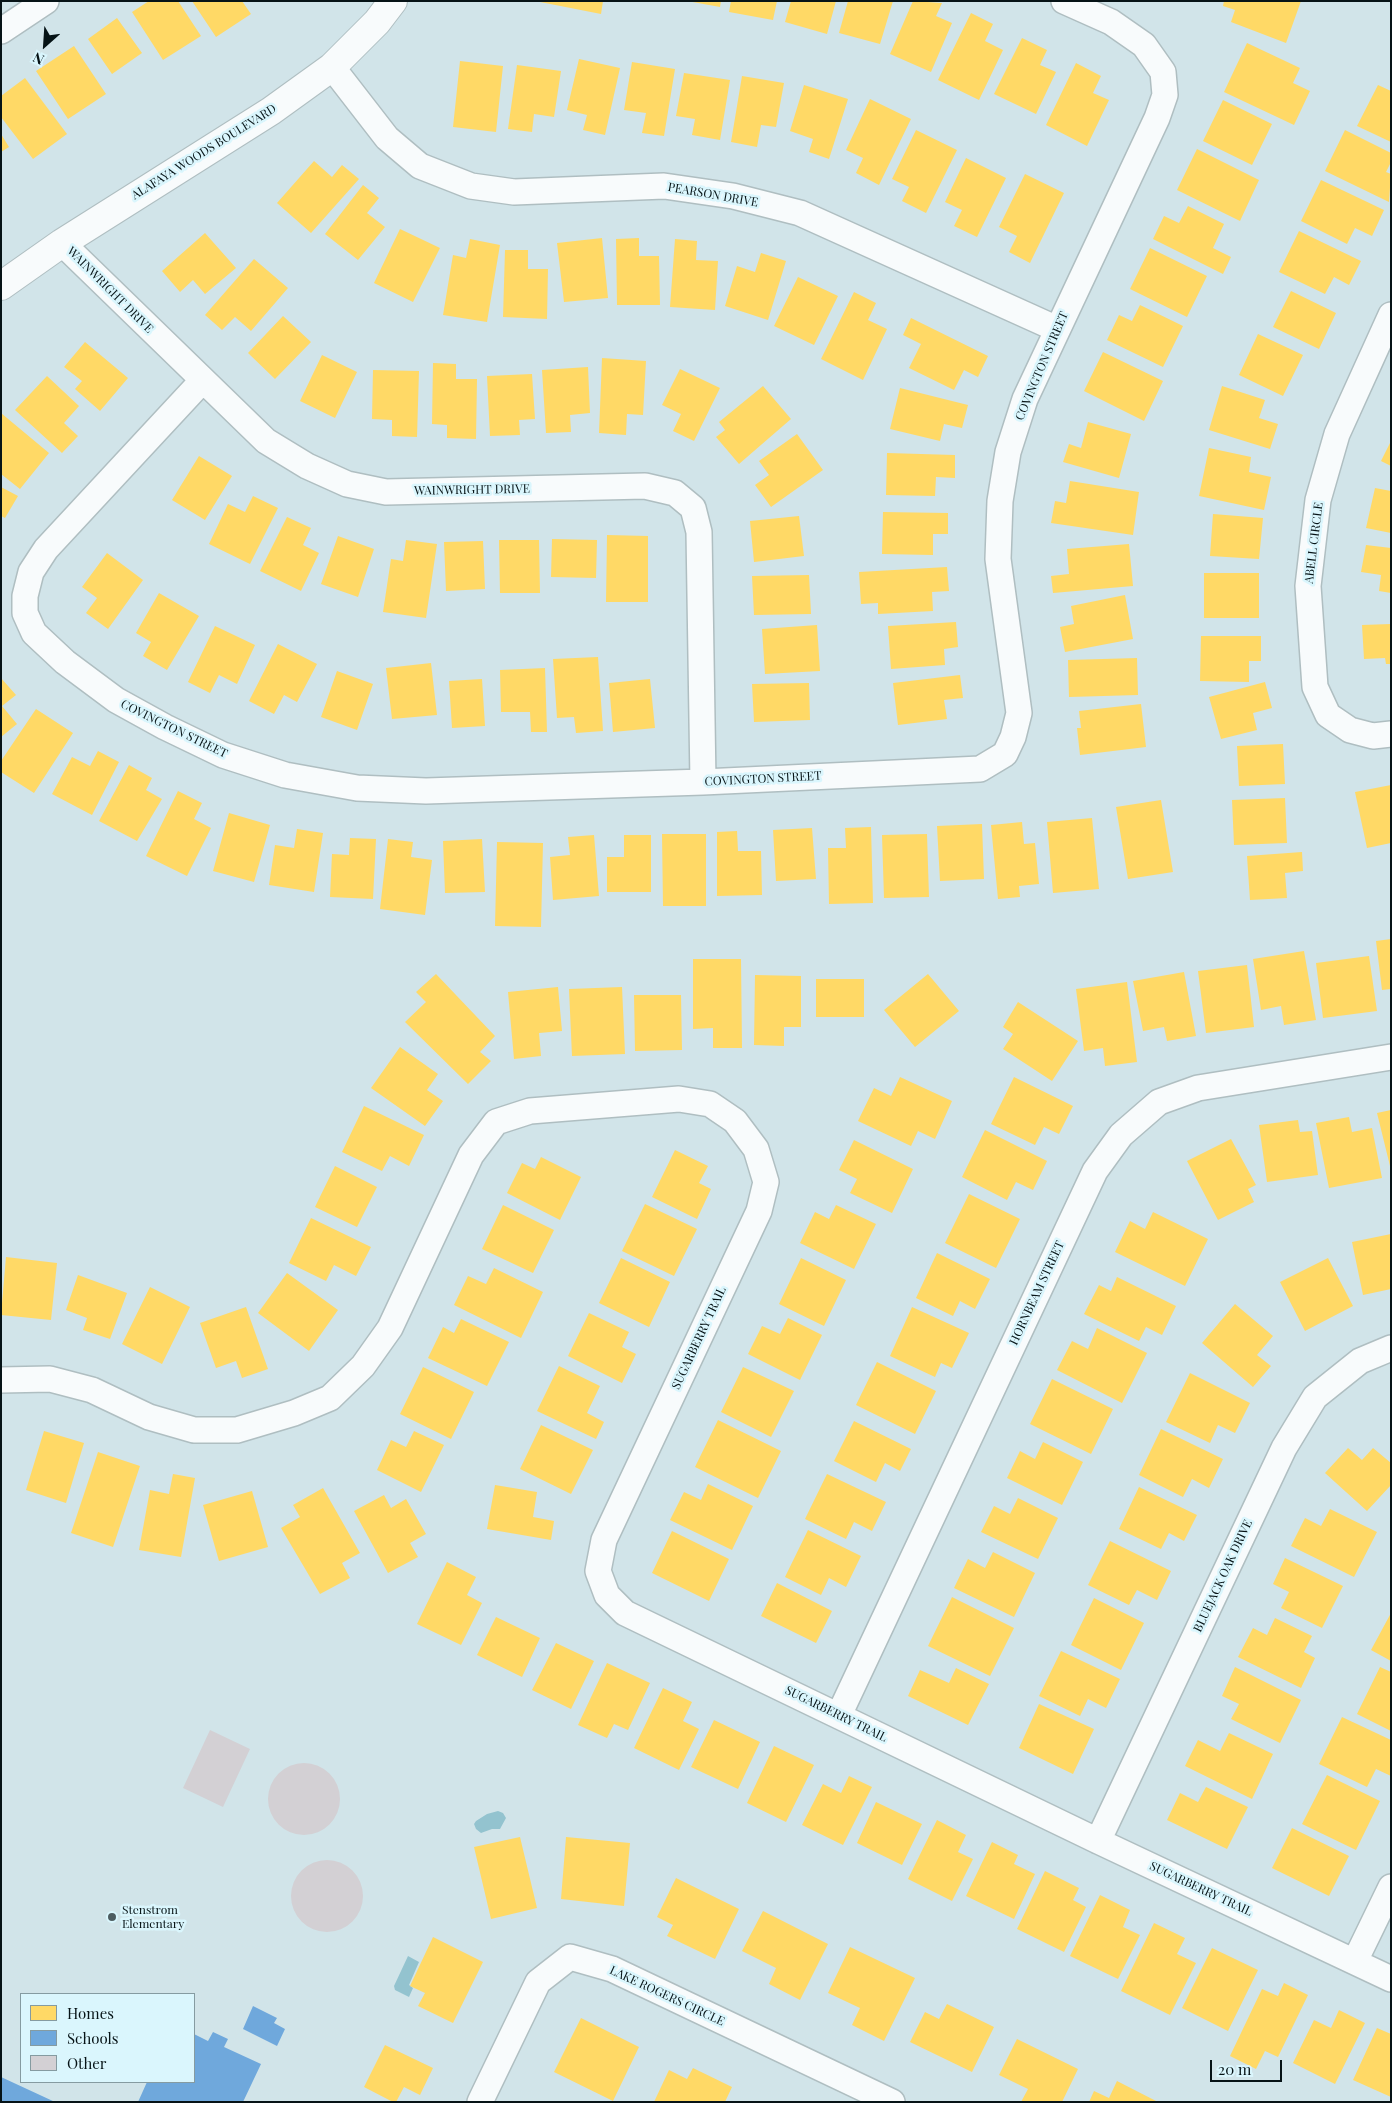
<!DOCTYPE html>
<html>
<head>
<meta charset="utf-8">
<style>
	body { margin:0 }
	#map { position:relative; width:1392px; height:2103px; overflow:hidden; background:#d1e4e9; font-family:"Playfair Display",serif }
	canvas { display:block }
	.frame { position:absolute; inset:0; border:2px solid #061316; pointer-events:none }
	.legend { position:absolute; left:20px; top:1993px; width:175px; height:90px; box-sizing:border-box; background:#daf6fd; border:1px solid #859ba1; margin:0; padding:6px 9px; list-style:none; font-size:15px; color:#061316 }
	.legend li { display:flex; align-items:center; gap:10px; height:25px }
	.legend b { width:25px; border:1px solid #859ba1 }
	.north { position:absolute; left:20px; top:20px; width:50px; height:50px; -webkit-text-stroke:4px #daf6fd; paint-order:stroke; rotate:206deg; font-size:14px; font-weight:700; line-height:20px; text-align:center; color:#061316 }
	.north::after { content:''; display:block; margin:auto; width:18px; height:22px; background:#061316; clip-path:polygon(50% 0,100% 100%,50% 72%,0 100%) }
	.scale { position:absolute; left:1210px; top:2060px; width:72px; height:22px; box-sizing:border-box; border:2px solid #061316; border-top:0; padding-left:6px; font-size:15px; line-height:18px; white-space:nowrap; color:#061316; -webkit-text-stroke:4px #daf6fd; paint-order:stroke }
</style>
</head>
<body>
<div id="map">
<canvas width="1392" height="2103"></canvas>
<div class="frame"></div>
<ul class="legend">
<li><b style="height:14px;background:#ffd966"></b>Homes</li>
<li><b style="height:14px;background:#6fa8dc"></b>Schools</li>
<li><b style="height:14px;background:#d3d0d4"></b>Other</li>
</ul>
<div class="north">N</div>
<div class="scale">20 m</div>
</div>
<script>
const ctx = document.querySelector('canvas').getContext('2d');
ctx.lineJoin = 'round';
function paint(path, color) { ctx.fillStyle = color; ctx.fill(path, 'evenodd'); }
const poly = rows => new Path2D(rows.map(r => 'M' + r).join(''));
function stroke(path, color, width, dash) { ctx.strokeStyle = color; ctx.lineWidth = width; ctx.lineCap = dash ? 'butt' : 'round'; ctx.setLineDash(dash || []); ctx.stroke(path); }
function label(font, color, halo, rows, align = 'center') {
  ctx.font = font + ' "Playfair Display",serif'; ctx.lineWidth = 5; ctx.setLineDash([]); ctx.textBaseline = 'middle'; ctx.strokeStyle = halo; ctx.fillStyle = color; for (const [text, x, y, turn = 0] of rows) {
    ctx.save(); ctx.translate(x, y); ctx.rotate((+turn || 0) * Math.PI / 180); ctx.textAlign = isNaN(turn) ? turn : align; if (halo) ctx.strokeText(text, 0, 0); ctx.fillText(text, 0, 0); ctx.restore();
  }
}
paint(poly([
	[498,1811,503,1813,506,1818,500,1829,492,1829,481,1833,476,1829,474,1824,476,1821,487,1814],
	[408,1956,419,1962,409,1985,413,1988,409,1997,395,1990,394,1986]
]), '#93c3cf');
paint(poly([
	[149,1,178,1,201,36,163,60,132,12],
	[192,1,242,1,251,14,216,37],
	[535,1,603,1,601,14],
	[687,1,721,1,720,7],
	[731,1,777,1,773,20,729,12],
	[791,1,836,1,827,34,785,22],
	[848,1,893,1,880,44,839,33],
	[913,1,942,3,936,16,952,23,931,72,890,54],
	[1224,1,1301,1,1286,43,1231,22,1235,10,1223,6],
	[971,13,993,24,985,41,1003,50,979,100,938,80],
	[117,18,142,53,112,74,88,39],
	[1022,38,1047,50,1040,65,1056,72,1036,114,994,94],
	[1247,43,1300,68,1293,83,1310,91,1294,125,1224,92],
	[74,46,106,94,68,119,36,71],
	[579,59,620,68,605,135,583,130,587,115,567,110],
	[460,61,503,66,496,132,453,127],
	[632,62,675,69,664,136,642,133,646,113,624,110],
	[1076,63,1101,76,1093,93,1109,100,1087,146,1046,125],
	[517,65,561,71,554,117,534,114,532,132,508,129],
	[684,73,730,80,720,140,692,135,695,119,676,116],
	[742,76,784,83,776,127,761,125,757,147,731,142],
	[25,78,67,134,33,159,1,117,1,96],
	[804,85,848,99,829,159,809,152,813,139,790,131],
	[1378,85,1391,91,1391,142,1357,126],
	[870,99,911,119,879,185,856,173,863,158,846,150],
	[1223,100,1272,124,1252,165,1203,141],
	[916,130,957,150,926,213,902,201,909,187,892,179],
	[1345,130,1391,153,1391,162,1386,172,1391,174,1389,202,1325,171],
	[1,134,9,147,1,152],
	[1197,149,1259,180,1240,221,1177,190],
	[966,158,1006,178,977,237,954,226,962,210,945,202],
	[314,161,332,177,342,165,359,179,311,233,277,203],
	[1025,174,1064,193,1030,263,1009,252,1017,236,999,227],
	[1321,180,1384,210,1372,236,1355,228,1347,244,1301,221],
	[363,185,379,198,367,213,385,227,358,260,325,234],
	[1188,206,1224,224,1213,248,1231,257,1223,274,1153,239,1164,216,1179,223],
	[400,229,440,248,413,302,374,283],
	[1299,231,1361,261,1349,285,1334,277,1325,294,1279,272],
	[205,233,236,268,205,294,193,280,180,292,162,271],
	[602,238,608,298,564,302,557,243],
	[639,238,639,256,659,256,660,305,617,305,616,239],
	[470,239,500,245,487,322,443,315,453,255,466,258],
	[675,239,697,241,696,260,718,261,715,310,670,307],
	[1150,248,1207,276,1187,317,1130,289],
	[505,250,528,250,528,269,548,269,547,319,503,317],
	[761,253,786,261,768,320,725,306,737,266,755,272],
	[254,259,288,288,251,331,235,317,222,330,205,315],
	[798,277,838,296,814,345,774,326],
	[1291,291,1336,313,1319,349,1273,327],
	[854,292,876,303,868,320,887,329,863,380,821,359],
	[1140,305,1183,326,1163,367,1107,340,1119,315,1132,321],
	[283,316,311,342,275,379,248,353],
	[911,318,988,356,978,377,964,370,954,390,909,368,921,344,903,335],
	[1258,334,1303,355,1283,396,1239,375],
	[85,342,128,378,100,411,75,389,82,381,64,367],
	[1103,352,1163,381,1144,421,1084,391],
	[322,355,357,372,335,418,300,401],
	[602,358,646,361,643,415,627,414,626,435,599,433],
	[433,363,456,364,456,379,477,379,476,439,447,438,447,425,432,424],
	[588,367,590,413,570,415,571,432,546,433,542,370],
	[680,369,720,388,694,441,673,431,681,414,662,405],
	[373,370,419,371,417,437,392,436,392,420,372,419],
	[532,374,535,419,519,420,520,435,490,436,487,376],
	[47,376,79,406,64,423,78,436,62,453,15,410],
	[763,386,791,419,739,464,716,437,725,430,719,422],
	[1222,386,1265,400,1259,418,1278,424,1270,449,1209,430],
	[900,388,968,405,962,428,944,424,940,441,890,429],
	[1,413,49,453,20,489,1,474],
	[1088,422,1131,434,1119,478,1063,462,1069,444,1081,448],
	[797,434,823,470,771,507,755,485,769,475,759,461],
	[1391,441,1391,466,1381,461],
	[1209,448,1251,457,1249,472,1271,477,1264,510,1199,496],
	[887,453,955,455,955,478,936,477,935,496,886,495],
	[199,456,232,476,205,520,172,500],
	[1070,481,1139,492,1133,535,1051,523,1055,501,1066,503],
	[1,487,18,496,5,518,1,516],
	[1375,488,1391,491,1391,533,1366,528],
	[253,496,278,508,250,564,209,544,228,504,245,512],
	[883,512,948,513,948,534,933,534,933,555,882,554],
	[1213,514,1263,518,1259,559,1210,556],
	[799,516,804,556,754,562,750,521],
	[287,517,311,528,303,545,319,553,301,591,260,571],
	[607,535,648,536,648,602,606,602],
	[338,536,374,549,358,597,321,584],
	[552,539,597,540,596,578,551,577],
	[406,540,437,544,426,618,383,612,391,559,403,561],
	[499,540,539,540,540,593,500,593],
	[483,541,485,589,446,591,444,542],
	[1129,544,1133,586,1053,593,1051,576,1069,574,1067,549],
	[1366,545,1391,548,1391,593,1379,591,1381,575,1361,572],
	[107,553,143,580,108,629,86,613,97,598,82,587],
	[947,567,949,591,932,592,933,611,878,614,878,603,861,604,859,572],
	[1204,573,1259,573,1259,618,1204,618],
	[809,575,811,614,754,615,752,576],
	[159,593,199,616,167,670,143,656,151,642,136,633],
	[1125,595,1133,639,1065,652,1060,627,1074,624,1071,606],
	[956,622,958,647,944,649,945,665,891,669,888,626],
	[1391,624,1391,664,1386,664,1385,658,1364,659,1362,625],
	[817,625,820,671,765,674,762,629],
	[215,626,255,645,237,684,219,675,210,693,188,682],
	[1201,636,1261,636,1261,661,1249,661,1249,682,1200,681],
	[278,644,317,664,297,702,284,695,274,714,249,701],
	[598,657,603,731,576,733,574,717,557,718,553,659],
	[1137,658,1138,695,1069,697,1068,660],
	[431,663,437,715,392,719,386,668],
	[545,668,547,732,531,732,530,712,501,712,500,670],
	[337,671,373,684,357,730,321,717],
	[960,675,963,698,944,700,947,719,898,725,893,683],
	[1,678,16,695,2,706,17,724,1,737],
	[482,679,485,726,452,728,449,681],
	[650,679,655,728,613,732,609,683],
	[1265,682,1272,708,1253,713,1257,730,1221,739,1209,697],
	[809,683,810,720,754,722,752,684],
	[1141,704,1146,747,1080,755,1077,728,1081,728,1079,711],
	[36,709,73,733,34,793,1,772,1,761],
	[1283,744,1285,784,1239,786,1237,746],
	[98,751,119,762,92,815,52,794,72,757,90,766],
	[129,765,152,778,146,790,162,799,137,841,99,821],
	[1391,785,1391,843,1367,848,1355,792],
	[178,791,202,803,194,819,211,828,187,876,146,856],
	[1285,798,1287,843,1234,845,1232,800],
	[1161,800,1173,872,1128,879,1116,807],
	[229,813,270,825,254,882,213,871],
	[1092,818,1099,889,1053,893,1047,822],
	[1022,822,1024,844,1035,843,1039,884,1019,886,1020,897,998,899,991,825],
	[982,824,984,879,940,881,937,826],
	[871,827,873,903,829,904,828,848,846,848,845,828],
	[812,828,816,879,776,881,773,830],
	[297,829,323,833,314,892,269,885,275,845,294,848],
	[737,831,738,851,761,851,762,895,717,896,717,832],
	[662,834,706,834,706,906,663,906],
	[927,834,929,897,884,898,882,835],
	[594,835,599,896,553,900,550,857,570,855,568,837],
	[624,835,651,835,651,892,607,892,607,857,624,857],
	[350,838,376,839,373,899,330,897,332,854,349,855],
	[388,839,413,842,411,857,432,860,425,915,380,909],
	[482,839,485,892,445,893,443,841],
	[497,842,543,843,541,927,495,926],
	[1302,852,1303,871,1285,873,1287,898,1250,900,1247,856],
	[1391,939,1391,989,1382,990,1376,941],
	[1304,951,1316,1020,1284,1025,1281,1006,1261,1010,1253,959],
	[1369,956,1377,1011,1323,1018,1316,963],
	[693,959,741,959,742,1048,713,1048,713,1028,693,1029],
	[1247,965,1254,1027,1206,1033,1198,971],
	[1184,972,1196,1036,1167,1041,1164,1027,1143,1031,1133,981],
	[436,974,495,1036,480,1052,491,1061,468,1084,405,1022,426,1002,416,992],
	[928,974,959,1011,915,1047,884,1010],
	[755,975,801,976,801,1027,784,1027,784,1046,754,1045],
	[816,979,864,979,864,1017,816,1017],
	[1127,982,1137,1062,1105,1066,1103,1048,1084,1051,1076,989],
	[558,987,562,1031,539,1033,541,1056,514,1059,508,992],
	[622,987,625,1054,572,1056,569,989],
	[634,995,681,995,682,1050,635,1051],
	[1018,1002,1078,1041,1052,1081,1003,1049,1013,1034,1003,1027],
	[400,1047,438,1074,427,1090,443,1101,425,1126,371,1088],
	[900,1077,952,1101,935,1139,918,1131,911,1146,858,1121,874,1088,891,1096],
	[1014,1077,1073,1106,1059,1134,1044,1127,1035,1145,991,1124],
	[364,1106,424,1135,409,1166,390,1156,382,1171,342,1152],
	[1391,1110,1391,1166,1390,1166,1377,1113],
	[1349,1117,1352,1132,1372,1128,1382,1178,1329,1188,1316,1123],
	[1298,1120,1300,1132,1312,1131,1318,1175,1267,1182,1259,1125],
	[985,1130,1047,1161,1033,1190,1016,1182,1007,1200,962,1177],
	[1231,1139,1256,1185,1248,1189,1254,1202,1218,1220,1187,1161],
	[854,1140,913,1169,892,1213,850,1193,857,1179,839,1170],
	[675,1150,708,1166,699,1183,711,1189,697,1219,652,1197],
	[541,1157,581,1177,560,1220,507,1193,522,1163,535,1169],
	[335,1166,377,1187,357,1227,315,1207],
	[969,1194,1020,1219,996,1268,945,1243],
	[645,1204,697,1229,674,1276,622,1251],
	[503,1205,554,1230,533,1273,482,1249],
	[836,1205,876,1224,854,1269,800,1243,815,1212,829,1219],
	[1153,1212,1208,1239,1185,1286,1115,1252,1130,1221,1145,1229],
	[311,1218,371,1247,356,1276,334,1265,326,1281,289,1263],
	[1391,1234,1391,1289,1363,1295,1352,1242],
	[937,1253,990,1279,975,1309,960,1301,953,1316,916,1298],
	[6,1257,57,1263,51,1320,1,1315],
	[621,1258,670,1282,649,1327,599,1303],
	[801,1258,846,1280,824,1326,779,1304],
	[1328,1258,1353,1306,1305,1331,1280,1282],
	[494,1268,543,1292,521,1338,454,1305,468,1276,486,1284],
	[287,1273,338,1310,309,1351,258,1313],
	[78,1275,127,1293,110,1339,83,1330,87,1318,66,1310],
	[1117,1277,1176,1306,1162,1335,1146,1327,1139,1341,1084,1314,1099,1285,1111,1291],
	[150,1287,190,1307,162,1364,122,1344],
	[1235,1304,1273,1336,1257,1355,1271,1366,1253,1387,1202,1343],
	[246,1307,268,1369,242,1378,236,1361,216,1368,200,1323],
	[912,1307,969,1333,952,1368,941,1363,935,1377,890,1356],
	[589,1313,629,1332,622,1347,636,1354,622,1383,568,1356],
	[788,1318,822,1335,800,1380,748,1354,762,1326,780,1334],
	[461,1319,509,1342,487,1386,428,1358,443,1327,454,1333],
	[1097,1328,1147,1353,1122,1403,1057,1370,1072,1341,1088,1349],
	[877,1362,936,1391,915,1434,856,1405],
	[559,1366,600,1386,587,1413,604,1422,596,1439,537,1411],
	[423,1367,474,1392,451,1439,400,1414],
	[743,1367,794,1391,771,1437,721,1412],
	[1190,1373,1250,1403,1235,1433,1218,1425,1210,1443,1166,1422],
	[1052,1379,1113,1409,1091,1454,1030,1424],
	[718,1420,781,1451,758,1498,695,1467],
	[854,1421,911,1449,900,1471,885,1463,876,1482,834,1461],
	[541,1425,593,1450,571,1494,520,1469],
	[1161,1429,1223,1459,1209,1488,1192,1479,1183,1497,1139,1475],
	[44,1431,84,1443,66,1503,26,1490],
	[414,1431,444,1445,421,1492,377,1470,391,1440,406,1447],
	[1043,1442,1083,1462,1062,1505,1007,1478,1020,1451,1035,1459],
	[1348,1448,1362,1460,1373,1448,1391,1463,1391,1485,1367,1511,1325,1473],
	[98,1452,140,1466,113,1547,71,1533],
	[173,1474,195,1478,181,1557,139,1550,150,1490,169,1494],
	[827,1474,886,1502,872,1531,854,1522,846,1539,805,1519],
	[708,1484,753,1506,732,1550,670,1520,684,1492,701,1500],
	[495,1485,537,1492,533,1517,554,1521,551,1540,487,1529],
	[1139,1487,1197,1515,1184,1541,1169,1533,1161,1549,1119,1529],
	[323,1488,360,1553,342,1563,350,1578,320,1594,281,1528,300,1517,293,1505],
	[252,1491,268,1547,219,1561,203,1505],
	[384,1495,391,1508,406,1499,426,1534,410,1543,418,1557,388,1573,354,1511],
	[1018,1498,1058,1518,1038,1559,981,1532,994,1506,1010,1514],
	[1330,1509,1377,1532,1354,1577,1291,1546,1305,1518,1321,1526],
	[808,1530,861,1556,846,1587,829,1578,821,1595,785,1577],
	[672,1531,729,1559,709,1601,652,1573],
	[1110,1541,1171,1571,1157,1600,1137,1590,1129,1605,1088,1585],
	[993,1552,1035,1573,1014,1617,954,1588,968,1559,985,1568],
	[1285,1558,1343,1586,1322,1628,1281,1608,1289,1592,1273,1584],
	[447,1562,476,1577,467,1595,482,1603,461,1645,417,1624],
	[777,1583,832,1611,816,1643,761,1616],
	[952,1597,1014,1628,990,1676,928,1646],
	[1094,1598,1144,1623,1121,1670,1071,1645],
	[1391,1613,1391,1661,1371,1650],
	[496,1617,540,1638,522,1677,477,1655],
	[1275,1618,1312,1636,1304,1652,1315,1658,1301,1688,1238,1657,1253,1628,1267,1635],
	[556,1643,594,1661,571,1709,532,1690],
	[1061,1651,1120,1679,1106,1708,1088,1699,1080,1716,1039,1696],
	[607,1663,650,1683,628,1730,614,1724,607,1738,578,1725],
	[1235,1667,1301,1700,1280,1743,1231,1719,1239,1704,1222,1696],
	[1380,1667,1391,1672,1391,1731,1357,1714],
	[956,1668,989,1684,968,1725,908,1696,920,1670,949,1683],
	[663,1688,692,1702,683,1721,699,1729,679,1770,634,1748],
	[1039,1704,1094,1729,1073,1774,1019,1748],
	[1342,1717,1391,1740,1391,1776,1376,1769,1367,1787,1319,1764],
	[714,1720,760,1742,738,1789,691,1767],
	[1229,1733,1273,1754,1252,1799,1185,1766,1198,1740,1220,1751],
	[774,1746,814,1765,786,1822,747,1803],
	[1327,1775,1380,1801,1356,1850,1302,1824],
	[849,1776,872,1787,843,1845,802,1825,823,1784,841,1793],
	[1206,1787,1248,1807,1227,1849,1167,1820,1180,1793,1198,1802],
	[876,1802,922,1824,902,1865,857,1843],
	[937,1820,966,1835,958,1852,973,1859,952,1901,908,1879],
	[1292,1828,1349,1856,1329,1896,1272,1868],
	[520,1837,537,1908,491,1919,474,1847],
	[566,1837,630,1843,624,1906,561,1899],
	[992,1842,1018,1855,1014,1864,1035,1874,1014,1919,966,1896],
	[1045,1871,1079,1888,1073,1900,1086,1907,1064,1952,1017,1929],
	[676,1878,739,1909,715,1959,667,1936,673,1925,657,1917],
	[1100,1895,1130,1910,1123,1927,1140,1935,1118,1979,1070,1956],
	[763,1911,828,1944,800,2000,769,1984,776,1968,742,1951],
	[1154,1923,1185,1938,1177,1954,1196,1963,1170,2015,1121,1991],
	[433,1937,483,1962,453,2023,418,2006,425,1993,410,1986],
	[850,1947,915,1978,884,2041,852,2025,860,2008,828,1993],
	[1212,1948,1258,1970,1228,2031,1182,2008],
	[1284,1983,1308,1995,1278,2057,1265,2051,1256,2069,1230,2056,1262,1989,1278,1996],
	[947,2004,994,2027,972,2072,910,2042,925,2012,939,2019],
	[1339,2010,1365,2023,1335,2084,1293,2063,1314,2020,1331,2028],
	[581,2018,639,2047,613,2101,554,2072],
	[1377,2028,1391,2034,1391,2097,1353,2080],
	[1017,2039,1078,2069,1062,2102,1021,2102,1028,2089,999,2075],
	[385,2045,433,2068,420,2095,404,2087,396,2102,393,2102,364,2087],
	[693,2068,732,2087,725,2102,654,2102,669,2070,687,2079],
	[1117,2081,1158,2102,1089,2102,1094,2091,1109,2098]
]), '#ffd966');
paint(poly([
	[253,2006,277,2018,274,2023,285,2029,277,2046,243,2029],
	[213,2032,228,2039,224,2047,261,2064,243,2102,138,2102,147,2082,194,2082,194,2034,208,2041],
	[1,2077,55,2102,1,2102]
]), '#6fa8dc');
paint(poly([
	[210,1730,250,1749,223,1807,183,1788],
	'268 1799a36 36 0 1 1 72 0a36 36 0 1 1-72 0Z',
	'291 1896a36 36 0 1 1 72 0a36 36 0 1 1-72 0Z'
]), '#d3d0d4');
const minor = poly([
	[1,31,46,1],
	[332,67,387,138,420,166,471,186,514,192,664,186,733,196,800,213,1057,329],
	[62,243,266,441,307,466,347,484,386,492,645,486,675,493,693,508,699,532,703,782],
	[1391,315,1337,434,1318,500,1308,586,1315,687,1328,715,1350,730,1373,736,1391,734],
	[202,381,46,549,31,572,25,596,25,613,34,633,65,662,116,700,165,727,223,755,285,775,357,788,426,791,703,782,980,769,1005,754,1013,737,1019,713,998,559,1000,501,1008,452,1025,399,1157,118,1165,95,1163,72,1144,45,1111,22,1064,1],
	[1,1380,50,1379,92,1390,149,1417,194,1430,237,1430,294,1413,330,1398,363,1366,390,1328,471,1155,496,1122,530,1111,679,1099,710,1104,735,1121,756,1149,766,1182,759,1211,604,1540,598,1571,607,1595,625,1613,1098,1841,1391,1979],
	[839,1715,1095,1171,1121,1135,1159,1102,1198,1088,1391,1057],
	[1098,1841,1284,1448,1315,1397,1360,1361,1391,1348],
	[1355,1961,1391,1887],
	[480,2102,538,1982,570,1957,612,1969,892,2102]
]);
const tertiary = poly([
	[1,286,62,243,271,111,332,67,377,22,393,1]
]);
stroke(minor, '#afbec1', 28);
stroke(tertiary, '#afbec1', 30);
stroke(minor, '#f8fbfc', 25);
stroke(tertiary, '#f8fbfc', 28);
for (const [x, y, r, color] of [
	[112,1917,5,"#4d5c60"]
]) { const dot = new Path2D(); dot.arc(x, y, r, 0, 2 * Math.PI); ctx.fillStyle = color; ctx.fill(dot); stroke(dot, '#daf6fd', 2); }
label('12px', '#061316', '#daf6fd', [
	["ALAFAYA WOODS BOULEVARD",204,152,-32],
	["PEARSON DRIVE",713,195,10],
	["WAINWRIGHT DRIVE",110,290,45],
	["COVINGTON STREET",1042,366,-67],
	["WAINWRIGHT DRIVE",472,490,-1],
	["ABELL CIRCLE",1314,543,-83],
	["COVINGTON STREET",174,729,26],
	["COVINGTON STREET",763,779,-3],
	["HORNBEAM STREET",1037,1293,-65],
	["SUGARBERRY TRAIL",699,1338,-65],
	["BLUEJACK OAK DRIVE",1223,1576,-65],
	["SUGARBERRY TRAIL",836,1714,26],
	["SUGARBERRY TRAIL",1201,1889,25],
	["LAKE ROGERS CIRCLE",667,1996,25]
]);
label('12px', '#061316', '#daf6fd', [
	["Stenstrom",122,1910],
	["Elementary",122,1924]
], 'left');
</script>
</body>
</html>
